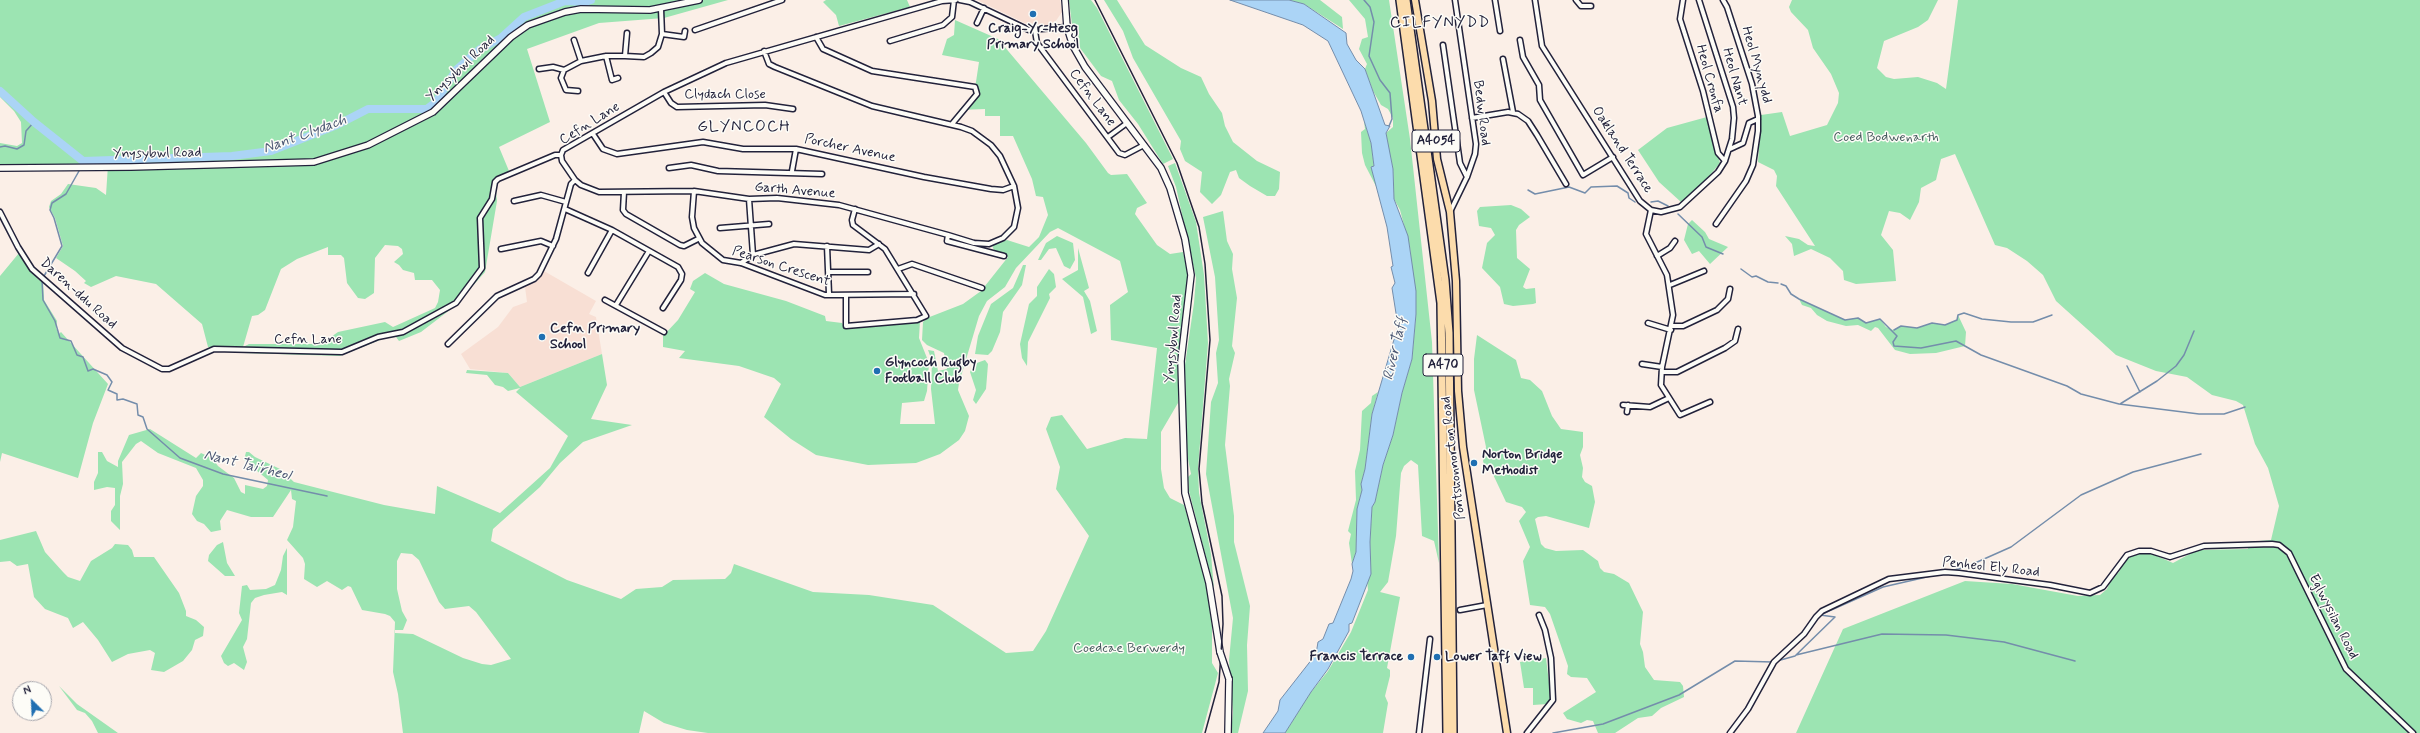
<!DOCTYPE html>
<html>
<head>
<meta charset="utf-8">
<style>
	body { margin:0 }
	#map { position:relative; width:2420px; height:733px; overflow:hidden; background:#fbefe7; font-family:Mynerve,sans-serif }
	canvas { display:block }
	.north { position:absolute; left:12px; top:681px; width:40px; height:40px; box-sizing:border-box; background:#fdfcf7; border:1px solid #a5a5ac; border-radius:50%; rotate:336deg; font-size:11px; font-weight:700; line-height:16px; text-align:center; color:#22223b }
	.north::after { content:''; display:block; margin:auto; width:14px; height:18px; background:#1f6fb2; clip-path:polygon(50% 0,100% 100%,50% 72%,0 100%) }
</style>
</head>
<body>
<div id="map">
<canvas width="2420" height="733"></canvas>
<div class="north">N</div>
</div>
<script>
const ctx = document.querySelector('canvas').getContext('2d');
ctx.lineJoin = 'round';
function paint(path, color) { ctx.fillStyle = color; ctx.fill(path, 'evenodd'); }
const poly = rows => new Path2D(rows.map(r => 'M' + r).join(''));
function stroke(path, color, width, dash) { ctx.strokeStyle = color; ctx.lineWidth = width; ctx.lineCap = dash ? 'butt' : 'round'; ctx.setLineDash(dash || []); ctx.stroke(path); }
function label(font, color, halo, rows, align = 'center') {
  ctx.font = font + ' Mynerve,sans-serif'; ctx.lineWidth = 3; ctx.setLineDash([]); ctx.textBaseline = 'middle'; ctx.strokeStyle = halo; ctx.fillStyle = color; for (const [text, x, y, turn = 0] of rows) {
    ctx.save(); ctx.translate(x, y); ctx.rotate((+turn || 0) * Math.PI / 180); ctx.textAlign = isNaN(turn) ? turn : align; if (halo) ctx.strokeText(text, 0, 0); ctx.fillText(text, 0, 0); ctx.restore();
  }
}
paint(poly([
	[977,0,1060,0,1062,12,1053,25,1033,27],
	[544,271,596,301,589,314,596,317,602,354,520,387,508,373,470,369,461,354,498,327,513,307,527,302,525,287,536,282]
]), '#f8dfd4');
paint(poly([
	[0,0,728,0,664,18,599,23,527,49,550,122,499,147,509,171,495,183,497,201,485,272,455,306,421,332,399,341,396,337,385,338,340,356,243,353,243,348,208,347,202,324,156,284,116,276,91,287,84,283,86,281,75,271,56,258,63,246,55,218,49,207,51,201,61,194,68,184,96,188,106,195,108,165,0,164,0,143,17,146,22,143,21,122,14,111,0,97],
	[385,245,398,246,402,249,403,254,394,262,399,265,403,270,414,273,415,280,432,280,440,290,438,302,435,308,393,327,385,322,338,332,321,344,249,344,243,347,252,316,258,315,265,310,281,269,297,259,328,247,328,255,341,255,344,258,347,283,358,298,365,299,374,293,375,258],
	[826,0,907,0,910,7,839,26,836,15,823,2],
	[1069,0,1091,0,1097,8,1173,159,1163,164,1138,124,1119,100,1112,81,1101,76,1080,48,1073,33],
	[1104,0,1117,0,1145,45,1181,68,1201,77,1209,94,1222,113,1225,126,1233,142,1257,161,1280,172,1279,189,1275,196,1267,196,1250,186,1239,178,1236,170,1230,172,1221,195,1212,204,1200,192,1202,172,1185,161,1180,149,1181,141,1133,58,1123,31],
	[1289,0,1320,0,1342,17,1343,29,1304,4],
	[1349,0,1389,0,1410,139,1432,342,1439,563,1434,541,1422,536,1418,465,1411,460,1404,466,1401,473,1396,536,1388,582,1380,592,1400,597,1387,668,1390,670,1390,676,1385,696,1388,703,1383,733,1285,733,1311,692,1328,671,1351,632,1368,590,1367,580,1371,574,1370,542,1372,507,1375,502,1383,465,1393,435,1402,393,1412,359,1416,315,1410,248,1400,210,1394,199,1393,169,1389,152,1386,133,1393,127,1393,118,1388,109,1381,105,1373,91,1365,69,1367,64,1359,49,1362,39,1368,37,1365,19],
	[1792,0,1938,0,1928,20,1918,27,1884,41,1877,68,1886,77,1894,79,1918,77,1937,83,1946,89,1958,0,2420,0,2420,733,1796,733,1843,629,1965,581,2012,584,2078,596,2100,595,2107,589,2112,577,2119,572,2126,557,2139,552,2150,553,2173,563,2197,550,2248,549,2247,542,2271,540,2279,506,2268,468,2255,444,2243,405,2236,401,2212,395,2187,377,2156,371,2116,355,2056,301,2043,275,2027,261,2007,248,1995,245,1955,154,1941,159,1936,180,1921,188,1919,202,1910,220,1900,213,1889,211,1881,235,1893,250,1896,281,1856,284,1844,280,1843,271,1830,258,1811,249,1794,256,1792,244,1785,236,1799,239,1808,245,1815,246,1776,186,1777,176,1774,170,1758,162,1761,115,1782,112,1790,136,1827,125,1838,103,1839,93,1831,74,1813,48,1808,30,1791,12,1789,7],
	[955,20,998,39,1086,143,1108,173,1111,175,1127,174,1147,203,1137,208,1135,214,1157,245,1170,254,1183,252,1188,274,1186,308,1179,360,1178,403,1161,432,1161,469,1164,488,1170,498,1184,505,1207,583,1212,626,1212,663,1218,673,1202,733,708,733,687,730,664,723,644,711,639,733,403,733,398,694,393,672,395,622,390,616,385,614,362,610,351,587,348,586,342,590,327,581,317,587,304,579,305,564,303,558,287,540,293,527,296,501,292,499,291,490,273,517,251,517,227,510,220,521,221,530,211,532,204,524,197,521,192,514,196,496,203,486,203,480,196,468,158,453,141,441,136,444,122,462,123,484,120,496,120,530,111,521,111,511,115,505,115,488,107,487,94,490,94,482,98,473,98,452,102,452,107,461,118,467,118,461,129,435,150,429,196,458,201,453,212,458,218,466,234,478,241,492,245,494,245,485,263,489,267,486,268,480,244,460,246,452,249,452,255,457,280,469,294,482,384,505,435,514,437,486,500,513,550,468,568,436,516,392,520,388,508,391,503,387,495,385,487,375,466,373,467,370,508,373,520,387,602,354,607,385,591,419,632,425,583,442,560,463,540,487,493,529,491,541,567,580,621,599,636,589,662,587,673,580,725,579,731,573,734,564,813,592,869,595,933,605,1006,653,1033,651,1046,631,1089,536,1056,489,1060,467,1046,429,1051,417,1062,415,1087,449,1125,438,1147,439,1157,348,1111,340,1110,305,1128,292,1120,261,1058,228,1050,232,1016,268,1005,287,987,301,979,316,959,383,958,390,969,416,965,431,959,440,940,454,916,463,868,465,816,455,791,439,764,417,781,384,774,378,739,366,679,358,685,351,663,347,663,336,678,320,695,292,690,289,693,281,705,273,724,284,786,301,825,316,826,321,842,323,844,327,875,326,920,321,919,338,929,363,927,391,924,401,902,403,900,424,935,424,931,389,932,361,928,350,934,351,938,371,947,369,944,353,927,345,922,340,923,322,927,318,963,304,981,291,1008,257,995,253,992,245,1007,240,1029,247,1039,237,1048,215,1043,197,1036,196,1032,179,1013,136,1000,136,1000,116,985,116,985,109,959,110,974,95,979,62,942,55,947,39,954,35],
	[401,553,412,554,419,560,439,602,445,609,469,606,476,612,511,659,491,665,482,664,463,658,413,634,395,633,395,630,403,630,407,620,402,611,397,589,397,561],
	[1707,117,1720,163,1700,187,1681,202,1659,182,1638,150,1667,128],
	[1364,121,1371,143,1374,166,1371,167,1380,194,1365,165,1362,153,1361,132,1365,129],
	[1175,163,1196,222,1204,275,1208,343,1198,468,1199,493,1211,554,1214,589,1189,491,1188,477,1191,474,1186,449,1185,365,1194,303,1196,278,1176,187,1168,166],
	[1511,205,1521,209,1530,217,1519,225,1516,230,1517,258,1530,269,1523,287,1526,289,1535,288,1536,303,1533,304,1513,306,1504,304,1500,287,1482,268,1487,243,1495,235,1491,228,1479,226,1477,211,1480,207],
	[1223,211,1227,241,1233,254,1232,269,1237,298,1232,346,1235,353,1229,379,1230,386,1225,445,1234,516,1234,542,1250,606,1247,645,1248,691,1238,733,1231,733,1233,712,1229,660,1233,618,1206,474,1211,402,1218,383,1216,353,1219,340,1215,277,1203,217],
	[1692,220,1705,232,1709,239,1728,247,1710,264,1699,251,1692,254,1684,240,1688,224],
	[1057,236,1073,243,1075,260,1070,269,1064,266,1056,248,1049,249,1041,260,1038,260,1046,243],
	[1078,248,1089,288,1084,291,1090,301,1097,331,1091,334,1083,297,1062,279,1078,270],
	[19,253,31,272,39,280,43,280,44,300,57,321,56,328,59,334,61,332,108,384,93,423,78,478,2,453,0,462,0,276],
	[1023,265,1026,265,1022,285,1003,312,1000,332,992,351,988,355,975,354,978,336,991,304,1013,288],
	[1049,269,1054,274,1056,287,1049,294,1050,298,1028,342,1027,366,1022,358,1020,344,1029,304,1037,296,1037,287],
	[1799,299,1845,320,1858,318,1866,323,1880,319,1886,327,1893,330,1901,326,1917,328,1932,323,1945,325,1957,320,1958,315,1966,332,1965,346,1936,353,1910,354,1895,350,1878,328,1875,327,1871,331,1858,325,1846,326,1827,321,1817,315,1811,308,1802,305],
	[1477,335,1516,360,1521,378,1530,380,1542,391,1552,416,1561,429,1583,432,1583,447,1580,455,1583,468,1582,477,1585,482,1592,486,1595,502,1589,528,1546,516,1538,517,1535,519,1541,544,1545,548,1556,551,1583,550,1598,561,1600,568,1604,572,1614,574,1629,583,1643,612,1640,644,1643,652,1645,667,1654,680,1680,682,1683,686,1684,697,1661,708,1652,716,1638,718,1615,733,1598,733,1593,721,1587,720,1581,723,1567,719,1563,713,1596,692,1587,678,1571,677,1567,674,1568,666,1550,614,1545,607,1530,605,1523,561,1530,547,1519,521,1526,512,1522,507,1506,502,1490,468,1485,467,1483,461,1486,447,1474,390,1474,359],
	[985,360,988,364,986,389,976,404,973,400,976,390,970,372,974,364],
	[1378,392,1372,414,1365,469,1361,484,1362,490,1357,509,1356,552,1352,564,1349,543,1351,534,1348,531,1356,500,1355,471,1360,450,1362,411,1371,403,1372,396],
	[36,531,45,552,63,572,68,577,80,581,91,561,112,548,115,544,128,545,132,550,134,557,154,557,179,593,186,611,186,616,196,620,204,627,203,636,195,640,192,650,183,661,164,672,151,670,155,653,150,650,128,654,112,662,98,640,83,622,73,628,68,618,45,609,34,597,28,564,17,566,10,561,0,562,0,540],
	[223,542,227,563,235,576,225,576,208,561,209,555,217,545],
	[287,548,287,595,282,592,264,595,255,598,251,603,247,639,243,647,247,662,244,670,234,663,228,666,224,663,221,656,242,620,239,613,242,586,247,585,250,590,266,589,275,585,281,570,283,556],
	[1546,658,1551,699,1548,704,1533,705,1533,688,1524,688,1520,662],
	[59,686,77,704,118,733,98,733,92,721,85,713,77,710]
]), '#9ce4b2');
const water = poly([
	[1230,0,1289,0,1304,4,1346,33,1347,44,1356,60,1365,69,1385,125,1390,126,1386,133,1393,169,1394,199,1408,236,1416,291,1416,314,1412,359,1402,393,1393,435,1383,465,1375,502,1372,507,1370,542,1371,574,1352,623,1349,624,1349,631,1328,669,1311,692,1285,733,1263,733,1278,711,1280,700,1316,654,1318,642,1323,639,1329,624,1333,623,1351,579,1353,571,1352,564,1356,552,1357,509,1362,490,1361,484,1365,469,1372,414,1398,326,1392,288,1395,283,1391,267,1393,266,1387,227,1371,167,1374,166,1371,143,1361,111,1328,41,1303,25,1230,0]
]);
paint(water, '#abd4f6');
stroke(water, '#748dab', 1);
stroke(poly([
	[1364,0,1370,7,1374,22,1369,56,1380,80,1390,93,1392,119,1389,126],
	[0,147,5,146,17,149,24,145,26,131,34,122],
	[81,164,83,161],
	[1528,190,1535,194,1569,187,1585,193,1591,187,1617,186,1628,193,1629,198,1635,202],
	[1651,202,1658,201,1668,206],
	[1678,214,1702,237,1706,247,1723,254],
	[1741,269,1752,277,1756,276,1768,282,1778,283],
	[44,276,62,246,54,218,50,210,52,203,66,194,79,171],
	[42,280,43,300,55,321,60,338,71,341,77,355,83,357,88,371,93,369,107,375,112,382,108,390,117,394,117,400,123,399,137,404,138,415,143,417,147,429,180,458,223,474,327,496],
	[1781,284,1786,286,1791,294,1799,299,1845,320,1858,318,1866,323,1880,319,1897,336,1893,342,1894,346,1921,348,1956,341,1981,355,2067,386,2081,394,2119,404,2199,414,2224,414,2245,407],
	[1894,330,1901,326,1917,328,1932,323,1945,325,1957,320,1958,315,1964,313,1982,319,2011,322,2033,322,2052,315],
	[2127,366,2140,392],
	[2120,404,2157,381,2176,366,2184,355,2194,331],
	[1950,571,1966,567,2011,547,2081,495,2133,472,2201,454],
	[1796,655,1882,634,1946,635,2004,642,2075,661],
	[1777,661,1795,656,1835,617,1820,615,1883,587,1931,576],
	[1553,733,1603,724,1679,695,1735,661,1773,662]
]), '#748dab', 1.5);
stroke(poly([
	[0,91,34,122,83,161,232,156,271,151,337,125,368,109,427,109,436,102,456,70,480,49,501,38,524,17,565,1,585,2,591,0]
]), '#abd4f6', 8);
const street = poly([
	[960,0,970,2,1029,30,1067,27],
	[1495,0,1500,31],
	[1535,0,1542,46,1640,201,1651,210,1661,212,1680,207,1718,172,1725,161,1732,139,1734,118,1733,107,1699,0],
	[1576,0,1581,6,1591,6],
	[1683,0,1680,19,1703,91,1718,153,1725,161],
	[977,23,984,8],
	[695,30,782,0],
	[1035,31,1037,43,1119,153,1125,155,1144,145],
	[627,33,625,56,644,57,651,53,658,47,662,34,661,9],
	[662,34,684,37,685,31],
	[816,37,823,49,872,71,975,87,977,94,952,124],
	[574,40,581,61],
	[1520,40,1523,57,1539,85,1540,100,1583,175,1613,157],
	[890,41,943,25,952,17,954,0],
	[1443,45,1460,163,1467,177],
	[764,51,769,64,775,67,872,106,961,127,972,131,991,145,1000,156,1014,186,1018,208,1014,227,1003,238,989,244,974,243,948,235],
	[606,56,612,80,618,78],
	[1503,59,1513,112],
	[539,69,553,67,564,70,581,61,606,56,625,56],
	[564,70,561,78,566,90,578,91],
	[664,92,671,103,677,107,765,105,793,109],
	[1472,118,1508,112,1518,114,1528,121,1537,135,1566,184],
	[593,134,603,149,617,154,703,142,743,149,796,149,924,177,991,189,1003,190,1014,186],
	[1108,137,1127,123],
	[1730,149,1743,143,1749,123,1758,119],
	[561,155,563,150,664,92,726,63,942,1,956,0],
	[669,168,691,165,718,171,822,174],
	[792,171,796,149],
	[575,180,581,185,599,192,694,191,749,199,777,198,839,205,948,235,947,241,1004,256],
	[694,191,692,217,694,228,702,243,723,260,741,263,825,295,914,294],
	[624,192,623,210,626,214,680,245,684,246,698,239],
	[749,199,753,255],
	[514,201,541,195,566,202],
	[565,209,612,230,678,267,682,274,681,280,663,308],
	[1651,210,1646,234,1667,275,1673,315,1662,367,1661,385,1680,415,1710,402],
	[0,212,18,247,32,269,122,348,162,369,169,369,214,349,342,352,378,337,403,332,456,303,482,268,480,218,492,199,495,182,498,179,555,155,561,155],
	[1450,212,1467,177,1475,154,1476,144,1455,0],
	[1716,224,1746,181,1753,165,1758,131,1758,116,1752,84,1727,7,1723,0],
	[720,228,769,224],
	[827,246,829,294],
	[501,249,541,241,553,246],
	[1657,256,1670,248,1675,241],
	[741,263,753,255,794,244,869,250,879,244],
	[898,269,912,264,982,288],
	[829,272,868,272],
	[588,273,612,230],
	[1670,285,1704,271],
	[846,295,846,326,917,320,926,316,885,249,853,225,852,220,855,209],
	[605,300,664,332],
	[616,305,649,251],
	[1648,323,1671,330],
	[1672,326,1683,326,1717,310,1728,299,1730,289],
	[448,344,497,296,534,279,539,274,556,239,571,184,575,180,562,161,561,155],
	[1642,364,1662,367],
	[1662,372,1677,372,1725,348,1735,341,1738,329],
	[1623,405,1650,407,1669,398],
	[1627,412,1628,405],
	[1460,610,1487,605],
	[1419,733,1430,639],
	[1527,733,1553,700,1551,658,1545,630,1539,615],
	[1730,733,1748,709,1774,662,1804,634,1816,617,1822,611,1889,579,1945,572,1959,573,2050,585,2090,593,2103,587,2127,555,2139,551,2151,551,2170,557,2204,546,2272,544,2279,545,2289,553,2346,669,2413,733]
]);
const secondary = poly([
	[1065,0,1067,27,1073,46,1085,67,1161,168,1170,188,1185,239,1191,275,1181,361,1185,493,1209,583,1220,652],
	[0,168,131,167,314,162,368,145,433,112,511,37,528,25,565,12,581,9,650,10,699,0],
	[1228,733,1229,679]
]);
const primary = poly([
	[1415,0,1432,101,1437,159,1450,212,1456,281,1458,391,1463,447,1507,733]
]);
const highway = poly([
	[1400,0,1441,303,1447,733],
	[1406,0,1445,280,1449,333,1453,733]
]);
stroke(street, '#22223b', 7);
stroke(secondary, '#22223b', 8);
stroke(primary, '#22223b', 9);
stroke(highway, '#22223b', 10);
stroke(street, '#fdfcf7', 4);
stroke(secondary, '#fdfcf7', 5.5);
stroke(primary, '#fcdcac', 6);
stroke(highway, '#fcdcac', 7);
stroke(poly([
	[1095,0,1177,163,1199,227,1205,264,1210,340,1199,469,1202,503,1222,596,1223,624,1219,682,1205,733]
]), '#22223b', 1.5);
const secondaryBridge = poly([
	[1220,652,1229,679]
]);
stroke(secondaryBridge, '#22223b', 8, []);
stroke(secondaryBridge, '#fdfcf7', 5.5);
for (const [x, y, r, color] of [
	[1033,14,4,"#1f6fb2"],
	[542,337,4,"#1f6fb2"],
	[877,371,4,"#1f6fb2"],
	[1474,463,4,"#1f6fb2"],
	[1411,657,4,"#1f6fb2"],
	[1437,657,4,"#1f6fb2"]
]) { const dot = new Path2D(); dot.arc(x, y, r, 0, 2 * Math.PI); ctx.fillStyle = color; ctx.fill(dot); stroke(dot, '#fdfcf7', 1.5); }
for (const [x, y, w] of [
	[1436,141,48],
	[1443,365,40]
]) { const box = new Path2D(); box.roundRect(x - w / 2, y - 11, w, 22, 3); ctx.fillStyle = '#fdfcf7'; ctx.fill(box); stroke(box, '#22223b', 1); }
label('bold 13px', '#22223b', null, [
	["A4054",1436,141],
	["A470",1443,365]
]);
label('bold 14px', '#22223b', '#fdfcf7', [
	["Craig-Yr-Hesg",1033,29,"center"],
	["Primary School",1033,45,"center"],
	["Cefn Primary",550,329],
	["School",550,345],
	["Glyncoch Rugby",885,363],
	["Football Club",885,379],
	["Norton Bridge",1482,455],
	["Methodist",1482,471],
	["Francis Terrace",1403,657,"right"],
	["Lower Taff View",1445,657]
], 'left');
label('14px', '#22223b', '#fdfcf7', [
	["Heol Mynydd",1756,65,74],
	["Ynysybwl Road",461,69,-44],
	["Heol Nant",1734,77,74],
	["Heol Cronfa",1709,79,74],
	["Clydach Close",725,95],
	["Cefn Lane",1092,98,53],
	["Bedw Road",1481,113,83],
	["Cefn Lane",590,124,-32],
	["Porcher Avenue",850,149,12],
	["Oakland Terrace",1622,150,57],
	["Ynysybwl Road",157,154,-1],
	["Garth Avenue",795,191,5],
	["Pearson Crescent",781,267,18],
	["Daren-ddu Road",78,294,42],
	["Ynysybwl Road",1174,339,-85],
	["Cefn Lane",308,340],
	["Pontshonnorton Road",1454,458,-97],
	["Penheol Ely Road",1991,568,6],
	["Eglwysilan Road",2333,617,63]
]);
label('14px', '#475c5f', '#fdfcf7', [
	["Coed Bodwenarth",1886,138],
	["Coedcae Berwerdy",1129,649]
]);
label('italic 15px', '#4b5773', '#fdfcf7', [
	["Nant Clydach",305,135,-20],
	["River Taff",1396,349,-77],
	["Nant Tai'rheol",247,466,14]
]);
ctx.letterSpacing = '1px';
label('16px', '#22223b', '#fdfcf7', [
	["CILFYNYDD",1440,24],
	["GLYNCOCH",744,128]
]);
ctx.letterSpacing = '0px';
</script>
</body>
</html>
